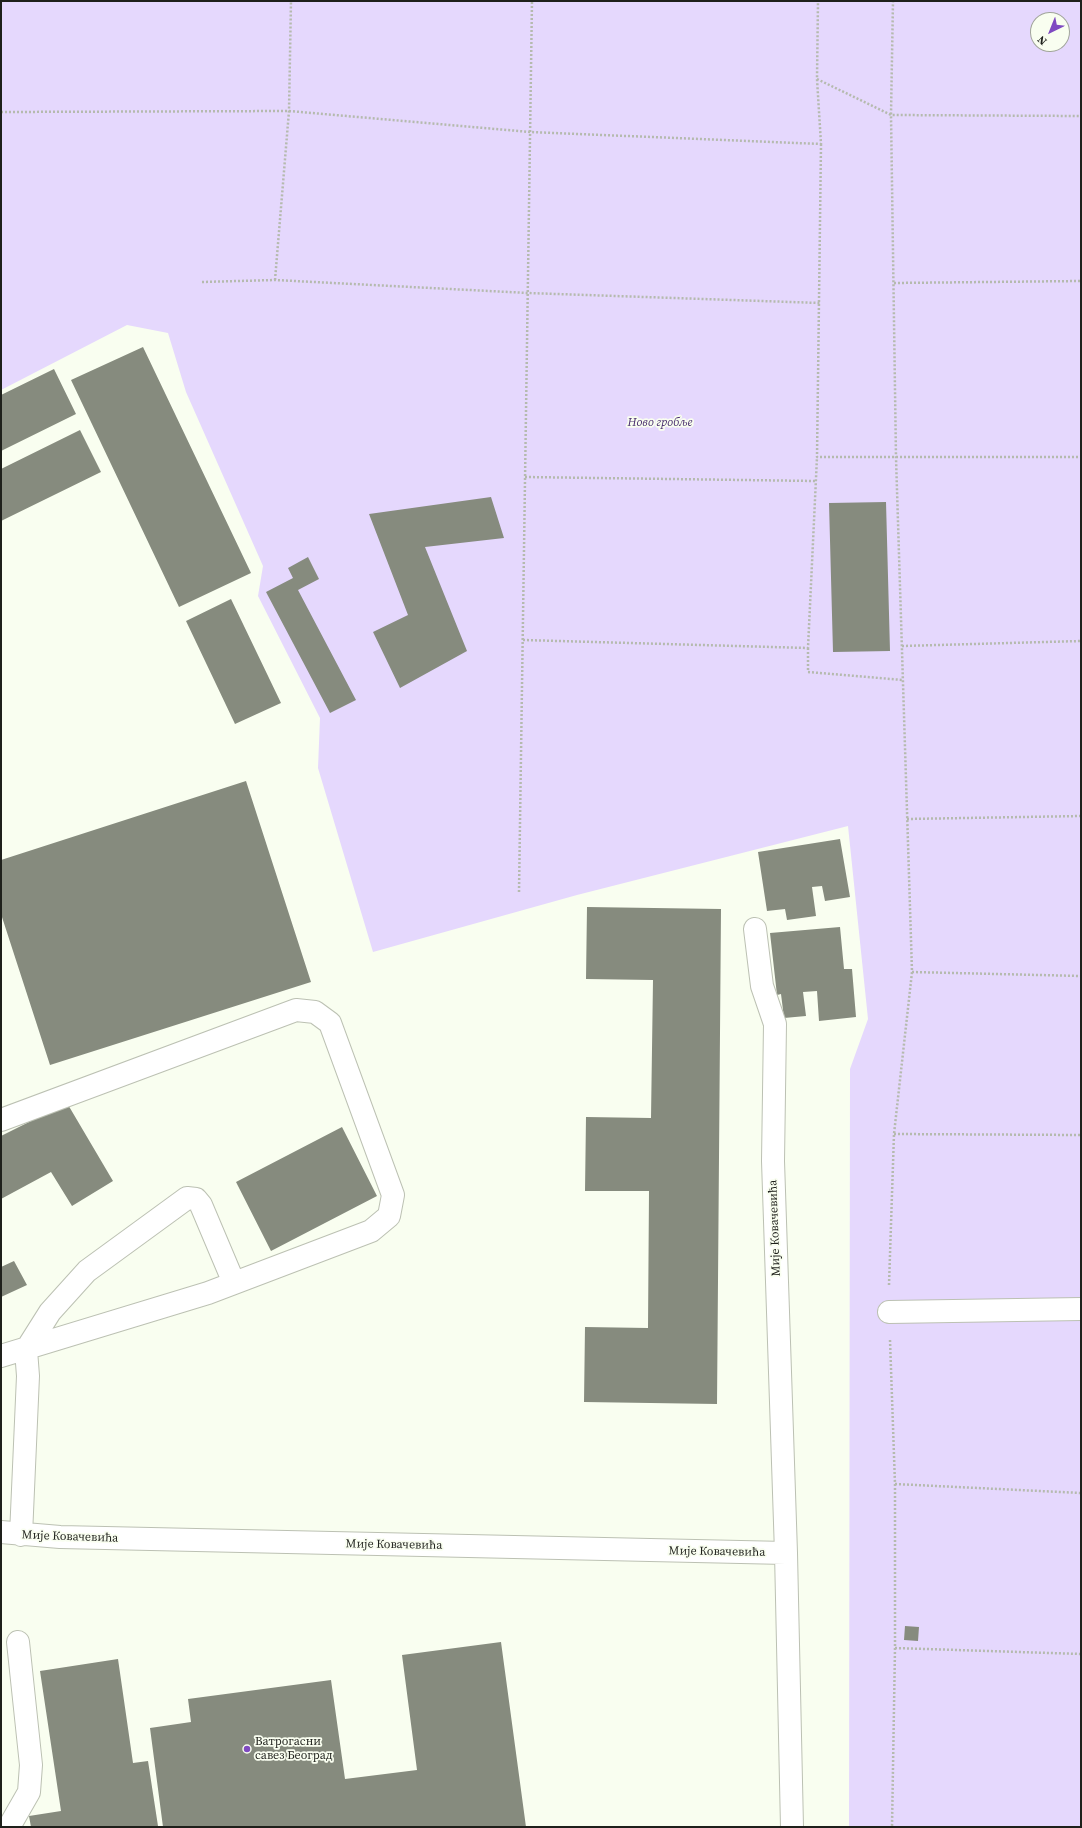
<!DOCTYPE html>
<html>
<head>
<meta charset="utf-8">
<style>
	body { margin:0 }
	#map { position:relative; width:1082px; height:1828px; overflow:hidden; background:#f9fef0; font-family:"Source Serif 4",serif }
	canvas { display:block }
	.frame { position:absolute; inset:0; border:2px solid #1e201b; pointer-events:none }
	.north { position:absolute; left:1030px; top:12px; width:40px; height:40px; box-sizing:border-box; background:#f9fef0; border:1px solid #a1a59b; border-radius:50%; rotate:223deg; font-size:11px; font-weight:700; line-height:16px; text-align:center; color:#1e201b }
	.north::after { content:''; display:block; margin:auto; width:14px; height:18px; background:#7f4ac1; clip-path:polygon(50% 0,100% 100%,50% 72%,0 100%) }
</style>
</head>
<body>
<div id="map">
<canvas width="1082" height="1828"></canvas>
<div class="frame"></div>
<div class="north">N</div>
</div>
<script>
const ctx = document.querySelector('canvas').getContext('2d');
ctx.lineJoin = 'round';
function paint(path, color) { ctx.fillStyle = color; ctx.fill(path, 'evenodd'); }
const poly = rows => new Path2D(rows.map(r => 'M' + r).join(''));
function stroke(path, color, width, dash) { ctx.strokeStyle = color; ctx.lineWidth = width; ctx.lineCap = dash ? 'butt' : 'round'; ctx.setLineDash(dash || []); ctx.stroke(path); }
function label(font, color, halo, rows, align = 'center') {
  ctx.font = font + ' "Source Serif 4",serif'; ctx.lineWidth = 3.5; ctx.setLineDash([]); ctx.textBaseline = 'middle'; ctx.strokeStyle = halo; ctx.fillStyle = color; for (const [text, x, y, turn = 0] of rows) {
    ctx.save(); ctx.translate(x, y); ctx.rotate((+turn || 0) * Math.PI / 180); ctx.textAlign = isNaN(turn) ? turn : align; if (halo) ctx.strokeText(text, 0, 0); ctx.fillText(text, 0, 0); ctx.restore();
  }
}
paint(poly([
	[1,1,1081,1,1081,1827,849,1827,850,1069,868,1019,848,826,577,895,373,952,318,768,320,718,258,596,263,566,186,392,168,333,127,325,1,390],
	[1038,20,1062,20,1062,44,1038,44]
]), '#e5d8fd');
paint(poly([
	[143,347,251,573,179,607,71,380],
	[54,369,76,414,1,451,1,395],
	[80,430,101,472,1,521,1,469],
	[491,497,504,538,425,547,467,651,400,688,373,632,408,615,369,514],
	[886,502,890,651,833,652,829,503],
	[308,557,319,579,298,590,356,700,330,713,266,592,293,578,288,568],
	[231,599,281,703,235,724,186,621],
	[246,781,311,982,50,1065,1,914,1,860],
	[840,839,850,897,825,901,822,886,812,887,816,916,787,920,785,909,767,911,758,852],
	[587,907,721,909,717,1404,584,1402,585,1327,648,1328,649,1191,585,1191,586,1117,651,1118,653,980,586,979],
	[840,927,844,969,852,969,856,1017,819,1021,817,991,803,992,806,1016,784,1018,781,994,777,995,770,933],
	[67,1103,113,1181,72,1206,51,1172,1,1199,1,1136],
	[342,1127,377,1196,271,1251,236,1182],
	[14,1261,27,1285,1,1297,1,1267],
	[905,1626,919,1627,918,1641,904,1640],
	[501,1642,526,1827,163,1827,150,1728,191,1722,188,1699,331,1680,345,1779,417,1770,402,1655],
	[118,1659,133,1763,148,1761,158,1826,31,1827,29,1816,61,1811,40,1671]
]), '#868b7e');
const minor = poly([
	[755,929,762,986,775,1024,773,1161,786,1553,792,1827],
	[1,1120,296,1010,315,1012,330,1023,393,1195,389,1216,371,1231,208,1293,1,1356],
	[889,1312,1081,1309],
	[1,1532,60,1537,786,1553],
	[21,1535,28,1376,26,1350,50,1312,87,1271,187,1198,196,1199,201,1205,234,1283],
	[9,1827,29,1792,31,1765,18,1642]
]);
stroke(minor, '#bcc1b3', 24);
stroke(poly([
	[817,79,891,115,1081,116],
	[1,112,289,111,530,132,821,144,817,79,818,1],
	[821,144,817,457,1081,457],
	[275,280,289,111,291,1],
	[202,282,275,280,528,293,820,303],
	[894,283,1081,281],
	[525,477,816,481],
	[523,640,808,648,817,457],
	[902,646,1081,641],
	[808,648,808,672,903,680],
	[907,819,1081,816],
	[519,892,532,1],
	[912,972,1081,976],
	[894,1134,1081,1135],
	[889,1285,894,1134,912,972,896,458,891,115,893,1],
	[890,1340,895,1484,895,1648,892,1827],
	[895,1484,1081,1493],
	[895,1648,1081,1654]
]), '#b5baae', 2.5, [2, 2]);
stroke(minor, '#fff', 22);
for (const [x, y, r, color] of [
	[247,1749,4,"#7f4ac1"]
]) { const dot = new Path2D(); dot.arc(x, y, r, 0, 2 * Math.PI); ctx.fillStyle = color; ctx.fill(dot); stroke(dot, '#f9fef0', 1.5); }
label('italic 12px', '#4a2f6f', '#f9fef0', [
	["Ново гробље",660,423]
]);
label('12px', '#1e201b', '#f9fef0', [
	["Мије Ковачевића",775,1228,-92],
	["Мије Ковачевића",70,1537,2],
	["Мије Ковачевића",394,1545,1],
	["Мије Ковачевића",717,1552,1]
]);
label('12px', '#1e201b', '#f9fef0', [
	["Ватрогасни",255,1742],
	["савез Београд",255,1756]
], 'left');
</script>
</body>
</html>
